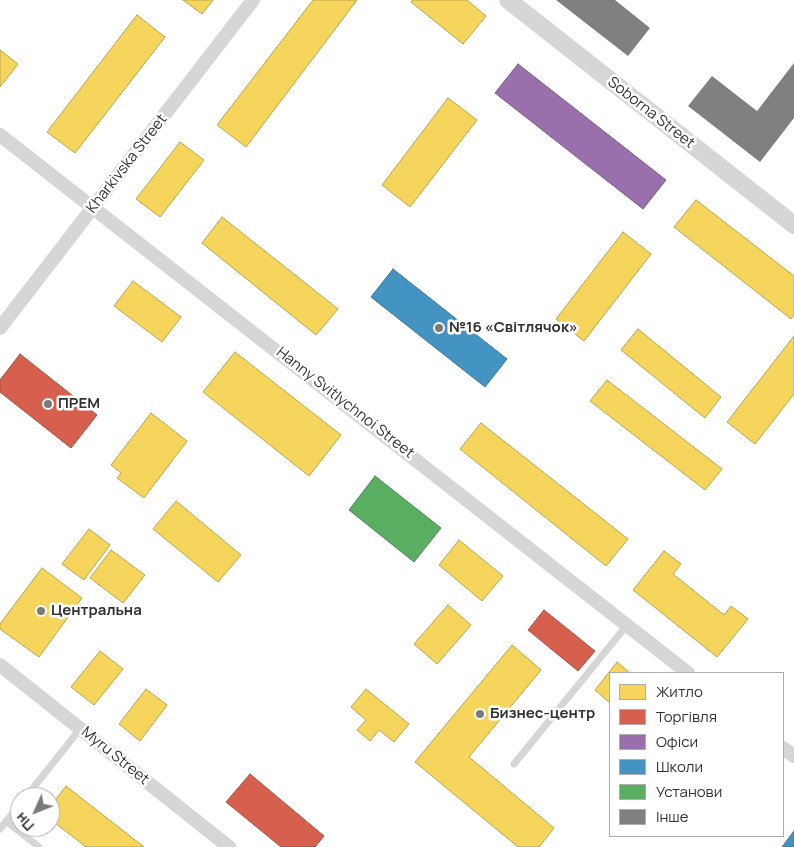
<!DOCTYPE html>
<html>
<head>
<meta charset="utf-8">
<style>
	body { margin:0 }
	#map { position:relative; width:794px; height:847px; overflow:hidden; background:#fff; font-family:Manrope,sans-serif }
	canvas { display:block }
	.legend { position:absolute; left:609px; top:672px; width:175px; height:165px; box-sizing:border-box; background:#fff; border:1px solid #adadad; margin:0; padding:6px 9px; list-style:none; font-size:15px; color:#323232 }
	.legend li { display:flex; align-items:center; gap:10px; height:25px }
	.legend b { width:25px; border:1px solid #adadad }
	.north { position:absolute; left:10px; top:787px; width:50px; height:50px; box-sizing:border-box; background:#fff; border:1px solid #adadad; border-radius:50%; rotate:226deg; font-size:14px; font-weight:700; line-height:20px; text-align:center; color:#323232 }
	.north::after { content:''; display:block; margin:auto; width:18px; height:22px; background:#7a7a7a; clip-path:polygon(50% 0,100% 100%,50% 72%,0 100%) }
</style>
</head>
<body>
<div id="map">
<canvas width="794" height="847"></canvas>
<ul class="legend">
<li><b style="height:14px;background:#f6d55c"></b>Житло</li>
<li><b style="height:14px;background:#d6604d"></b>Торгівля</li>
<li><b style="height:14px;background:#9970ab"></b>Офіси</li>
<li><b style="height:14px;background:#4393c3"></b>Школи</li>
<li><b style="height:14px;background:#5aae61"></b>Установи</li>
<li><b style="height:14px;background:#808080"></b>Інше</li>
</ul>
<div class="north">Пн</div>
</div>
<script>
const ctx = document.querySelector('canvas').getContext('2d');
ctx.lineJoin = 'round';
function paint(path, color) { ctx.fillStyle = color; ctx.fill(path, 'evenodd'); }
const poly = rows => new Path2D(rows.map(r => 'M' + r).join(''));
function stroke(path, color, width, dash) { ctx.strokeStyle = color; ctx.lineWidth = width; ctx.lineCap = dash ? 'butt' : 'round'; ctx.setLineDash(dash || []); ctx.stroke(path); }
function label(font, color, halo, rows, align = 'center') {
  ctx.font = font + ' Manrope,sans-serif'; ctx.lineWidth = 5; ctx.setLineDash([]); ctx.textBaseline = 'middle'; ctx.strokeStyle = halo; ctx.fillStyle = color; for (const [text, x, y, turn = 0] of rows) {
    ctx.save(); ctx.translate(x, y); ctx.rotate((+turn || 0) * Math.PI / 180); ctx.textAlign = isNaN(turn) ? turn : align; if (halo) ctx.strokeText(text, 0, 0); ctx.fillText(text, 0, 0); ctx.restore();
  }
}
const homes = poly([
	[183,0,213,0,202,14,183,0],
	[313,0,357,0,246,147,217,125,313,0],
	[413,0,467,0,486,16,463,44,411,2,413,0],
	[137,15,165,37,75,153,47,132,137,15],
	[0,50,18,64,0,87,0,50],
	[448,98,477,120,410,207,382,185,448,98],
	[180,142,204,160,160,217,136,199,180,142],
	[696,200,794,276,794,315,791,319,674,227,696,200],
	[222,217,338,309,316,335,202,243,222,217],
	[623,232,651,254,584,341,556,319,623,232],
	[133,281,181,317,162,342,114,306,133,281],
	[638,329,721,397,705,418,621,350,638,329],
	[794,336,794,394,755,444,727,422,794,336],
	[235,352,341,435,309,476,203,392,235,352],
	[607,380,722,469,705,490,590,401,607,380],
	[151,413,187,441,144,498,117,478,121,473,111,465,151,413],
	[481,423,628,539,606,566,460,449,481,423],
	[176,501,241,555,218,582,153,529,176,501],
	[89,529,110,545,84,580,62,564,89,529],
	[459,540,503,576,482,601,439,565,459,540],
	[111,550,145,575,123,603,90,578,111,550],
	[664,551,681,564,673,574,724,615,731,606,748,619,717,657,633,590,664,551],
	[42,568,82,598,39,657,0,629,0,624,42,568],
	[448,605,471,625,437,664,414,644,448,605],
	[512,645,541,670,469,757,554,828,539,847,518,847,415,762,512,645],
	[100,651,123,669,94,705,71,687,100,651],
	[617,662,630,673,610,673,610,703,595,690,617,662],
	[146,689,167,705,140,741,119,724,146,689],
	[366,689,409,724,394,742,379,730,370,741,357,730,366,720,351,707,366,689],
	[66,786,144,847,86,847,50,819,50,807,66,786]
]);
paint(homes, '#f6d55c');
stroke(homes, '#bba44f', 1);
const shops = poly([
	[20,354,97,415,71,448,0,392,0,380,20,354],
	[544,610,595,651,578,671,528,630,544,610],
	[250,774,324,836,315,847,281,847,226,802,250,774]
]);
paint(shops, '#d6604d');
stroke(shops, '#a55245', 1);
const offices = poly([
	[518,64,666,180,643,209,495,93,518,64]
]);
paint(offices, '#9970ab');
stroke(offices, '#7a5d87', 1);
const schools = poly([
	[393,269,507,359,485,387,371,297,393,269],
	[794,831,794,847,782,847,794,831]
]);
paint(schools, '#4393c3');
stroke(schools, '#3e7698', 1);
const public = poly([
	[375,476,441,528,414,562,349,510,375,476]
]);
paint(public, '#5aae61');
stroke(public, '#4e8953', 1);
paint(poly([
	[556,0,615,0,650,28,628,56],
	[794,63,794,118,760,162,688,106,712,76,757,111]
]), '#808080');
stroke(poly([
	[514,764,627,625],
	[26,797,80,729],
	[6,821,39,847],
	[0,829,20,804]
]), '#d6d6d6', 7);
stroke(poly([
	[0,135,688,673],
	[0,328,253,0],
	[0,665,229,847],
	[783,748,794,756]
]), '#d6d6d6', 14);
stroke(poly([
	[508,0,794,225]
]), '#d6d6d6', 18);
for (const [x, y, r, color] of [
	[439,328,5,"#7a7a7a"],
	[48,404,5,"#7a7a7a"],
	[41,611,5,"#7a7a7a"],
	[480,714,5,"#7a7a7a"]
]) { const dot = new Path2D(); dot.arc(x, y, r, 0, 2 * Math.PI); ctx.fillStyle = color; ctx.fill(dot); stroke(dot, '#fff', 2); }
label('15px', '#323232', '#fff', [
	["Soborna Street",651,113,38],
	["Kharkivska Street",127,164,-52],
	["Hanny Svitlychnoi Street",345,403,38],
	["Myru Street",115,756,39]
]);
label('bold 15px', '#323232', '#fff', [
	["№16 «Світлячок»",449,328],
	["ПРЕМ",58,404],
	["Центральна",51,611],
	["Бизнес-центр",490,714]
], 'left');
</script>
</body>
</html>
